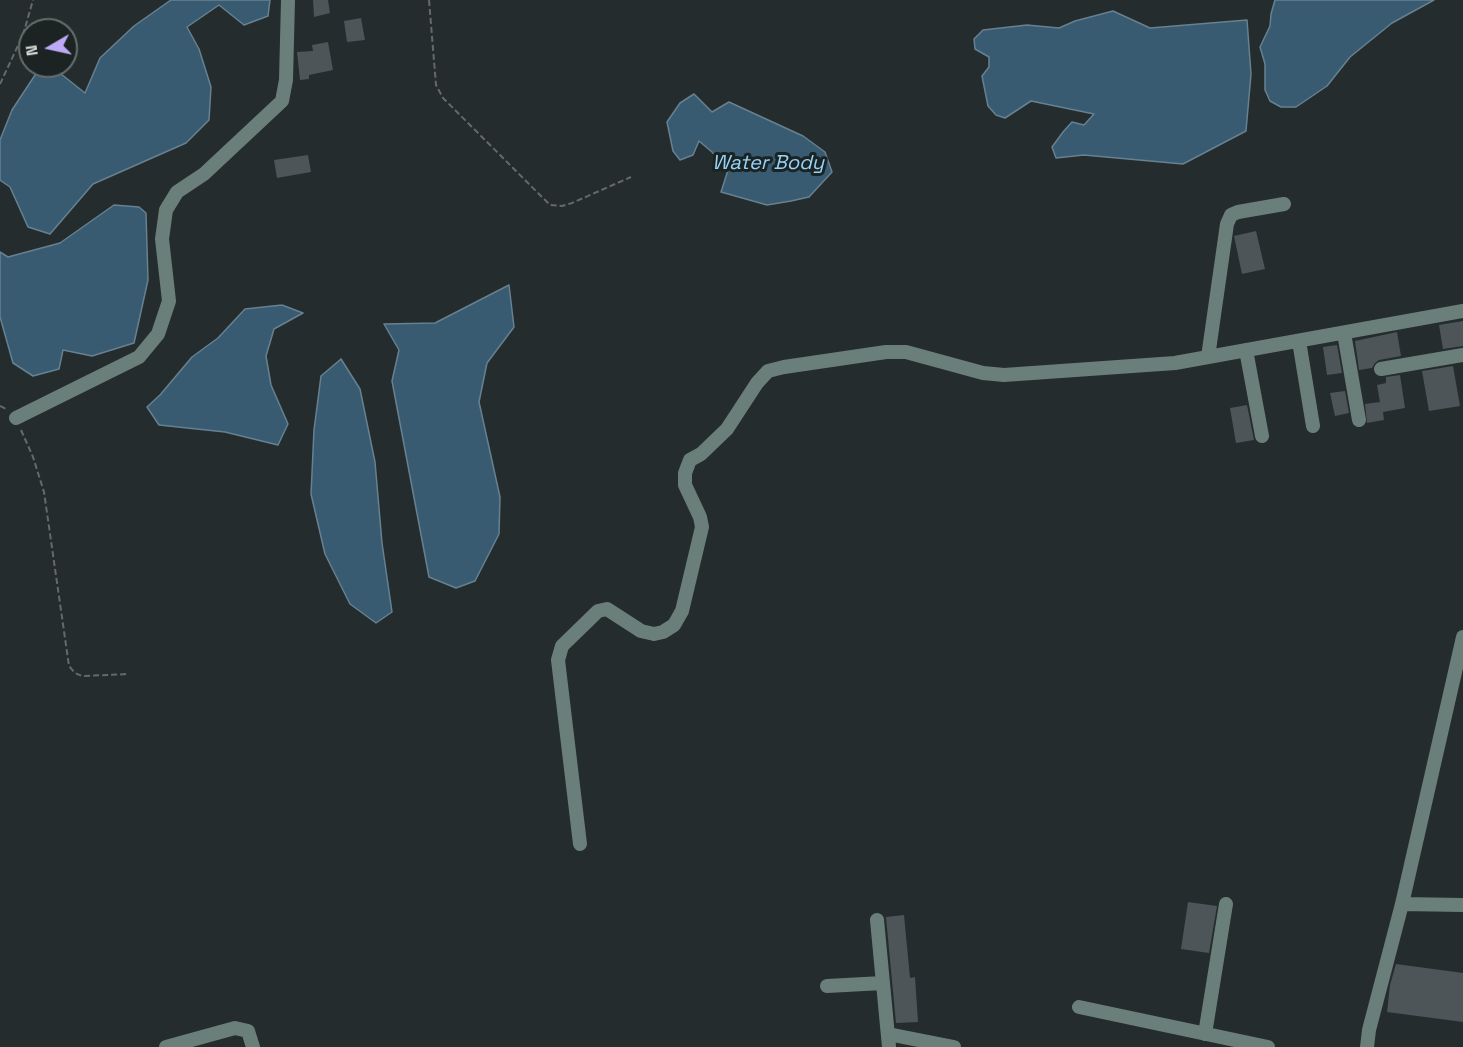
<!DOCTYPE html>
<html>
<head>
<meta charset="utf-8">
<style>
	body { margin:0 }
	#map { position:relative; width:1463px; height:1047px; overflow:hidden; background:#242c2d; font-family:"Space Grotesk",sans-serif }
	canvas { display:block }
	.north { position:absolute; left:18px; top:18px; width:60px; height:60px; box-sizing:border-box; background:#1b2323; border:2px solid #666d6d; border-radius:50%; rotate:261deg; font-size:16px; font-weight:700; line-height:24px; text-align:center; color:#d6dbdb }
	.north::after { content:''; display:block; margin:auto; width:21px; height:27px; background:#bda9f5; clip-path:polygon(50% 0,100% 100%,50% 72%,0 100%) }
</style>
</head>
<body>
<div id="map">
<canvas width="1463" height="1047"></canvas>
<div class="north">N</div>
</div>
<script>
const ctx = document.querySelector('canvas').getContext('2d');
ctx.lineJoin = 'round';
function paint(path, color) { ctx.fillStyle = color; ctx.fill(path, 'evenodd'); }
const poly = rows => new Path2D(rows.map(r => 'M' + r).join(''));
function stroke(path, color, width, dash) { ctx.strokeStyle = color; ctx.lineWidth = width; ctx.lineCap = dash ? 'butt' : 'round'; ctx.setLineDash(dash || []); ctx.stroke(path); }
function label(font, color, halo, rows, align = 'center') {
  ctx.font = font + ' "Space Grotesk",sans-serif'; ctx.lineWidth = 6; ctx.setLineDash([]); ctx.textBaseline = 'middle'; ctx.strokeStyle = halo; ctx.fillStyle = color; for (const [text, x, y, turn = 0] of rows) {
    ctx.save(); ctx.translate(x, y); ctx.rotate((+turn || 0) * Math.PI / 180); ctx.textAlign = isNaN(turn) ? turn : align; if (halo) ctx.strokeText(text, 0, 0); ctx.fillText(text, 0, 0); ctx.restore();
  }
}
const water = poly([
	[171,0,270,0,268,16,244,25,219,5,187,27,199,49,211,87,209,120,186,143,93,184,50,234,28,227,10,187,0,180,0,140,12,110,41,66,51,66,85,93,100,58,134,26,171,0],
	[1275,0,1434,0,1392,23,1350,57,1327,86,1296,107,1281,107,1270,101,1265,90,1265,64,1260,47,1270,26,1271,14,1275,0],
	[1113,11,1150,28,1247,20,1251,74,1246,131,1183,164,1084,155,1056,158,1052,147,1063,132,1072,122,1084,125,1094,114,1031,101,1005,118,996,115,988,106,982,76,989,67,989,57,975,49,974,39,983,30,1027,25,1059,28,1075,21,1113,11],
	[694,94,712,112,729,102,803,136,825,152,832,172,809,197,791,201,767,205,721,192,728,170,712,152,699,141,693,155,680,160,673,151,667,122,680,103,694,94],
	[114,205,139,207,146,213,148,280,134,343,92,356,63,350,59,369,33,376,13,363,0,317,0,252,8,257,60,243,114,205],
	[509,285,514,327,487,363,479,402,500,497,499,534,475,581,456,588,429,577,392,381,399,350,384,324,435,323,509,285],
	[282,305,303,313,274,329,266,356,271,385,288,424,278,445,225,432,159,425,147,407,160,395,192,357,218,338,245,309,282,305],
	[341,359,360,389,375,462,382,543,392,612,376,623,350,604,325,554,311,494,314,430,321,376,341,359]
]);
paint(water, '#385b71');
stroke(water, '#678191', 1.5);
paint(poly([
	[313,0,328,0,330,13,314,17],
	[361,18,365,40,347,42,344,21],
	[328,42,333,70,309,75,309,79,300,80,297,52,313,51,312,45],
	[308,155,311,172,277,178,274,160],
	[1256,231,1265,269,1242,274,1234,236],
	[1463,321,1463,346,1443,349,1439,325],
	[1397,332,1401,356,1379,360,1375,363,1372,368,1359,370,1355,341],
	[1337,345,1342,373,1327,375,1323,347],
	[1453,366,1460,406,1429,411,1422,371],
	[1400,375,1405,408,1383,412,1384,420,1367,423,1365,404,1380,402,1377,385,1386,383,1386,377],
	[1345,391,1349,413,1335,416,1330,393],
	[1247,405,1254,440,1236,443,1230,408],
	[1188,902,1217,906,1209,953,1181,949],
	[904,915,910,978,915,977,918,1022,896,1023,886,917],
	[1396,964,1463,973,1463,1022,1387,1012,1390,985]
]), '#4d5558');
stroke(poly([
	[429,0,436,85,443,98,550,205,562,206,572,203,631,177],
	[0,84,23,35,33,0],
	[0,406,6,409],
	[21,430,33,457,44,492,69,666,75,673,82,676,129,674]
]), '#646a6b', 2, [6, 3]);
stroke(poly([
	[1344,333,1359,420],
	[1299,341,1313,426],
	[1246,350,1262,436],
	[1208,357,1227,224,1231,215,1238,212,1284,204],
	[1381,369,1463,355],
	[16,418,139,357,158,334,169,301,162,239,166,210,177,192,204,174,282,101,286,80,288,0],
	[580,844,558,660,562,646,598,611,607,609,641,631,654,634,663,632,674,625,682,611,702,527,700,517,685,485,685,473,690,460,701,454,727,429,757,383,768,371,784,367,886,352,906,352,983,373,1004,375,1175,363,1463,311],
	[1402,904,1463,905],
	[877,920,889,1047],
	[827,986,883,983],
	[1079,1007,1268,1047],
	[888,1034,954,1047],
	[1205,1034,1226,904],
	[166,1047,235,1028,248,1031,253,1047],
	[1367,1047,1369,1030,1402,904,1463,637]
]), '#6b7f7a', 14);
label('italic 20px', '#96d4fb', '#1b2323', [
	["Water Body",768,164]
]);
</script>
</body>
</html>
